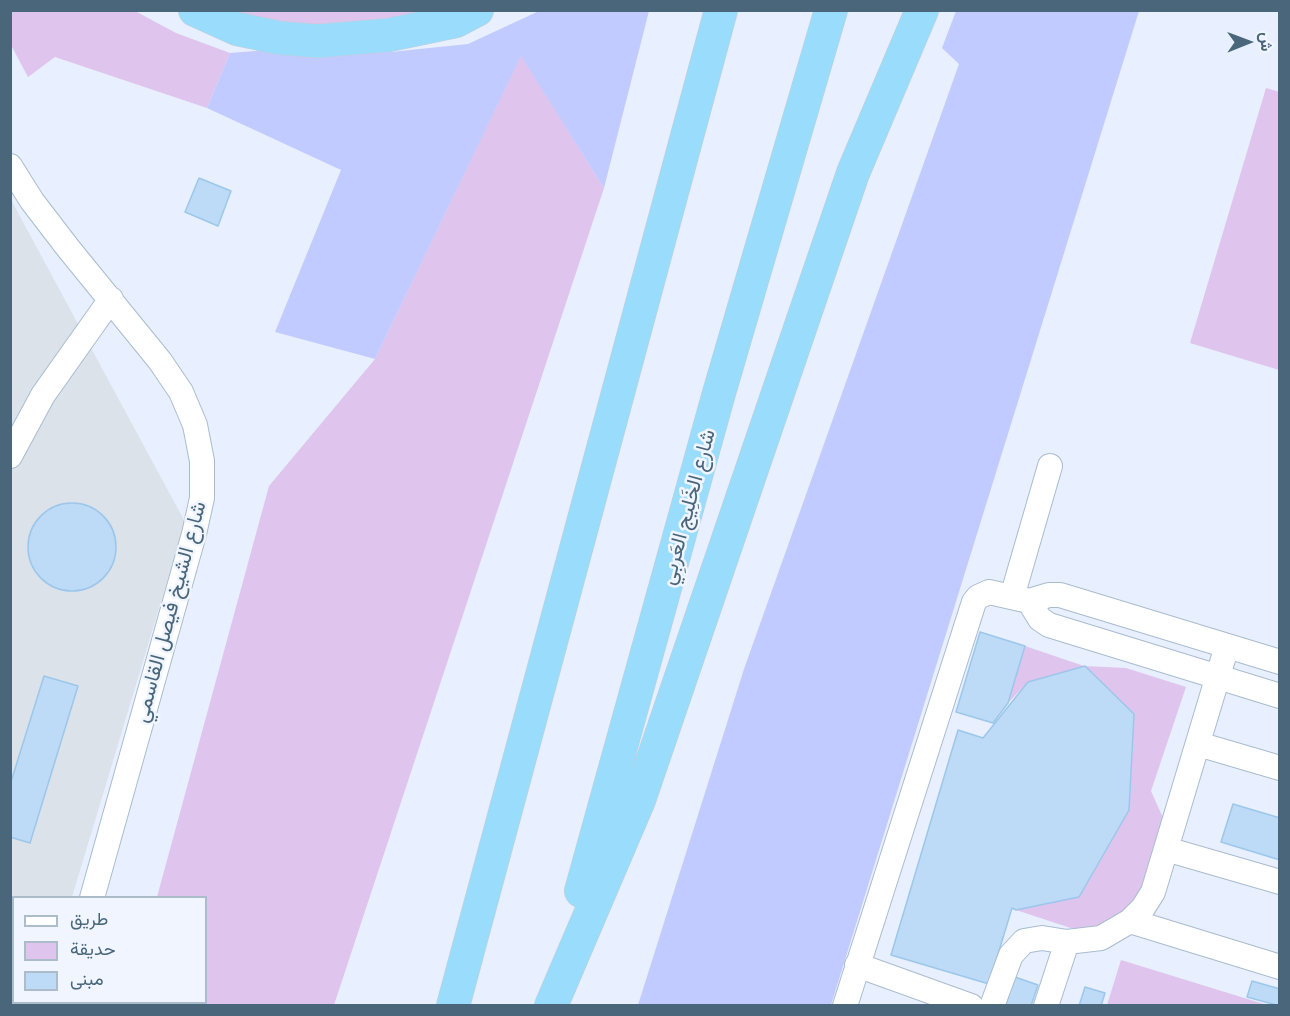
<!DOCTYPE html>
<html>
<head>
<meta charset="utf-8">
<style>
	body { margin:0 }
	#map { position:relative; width:1290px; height:1016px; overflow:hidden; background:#e8effe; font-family:"Public Sans",Vazirmatn,sans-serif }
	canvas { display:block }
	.frame { position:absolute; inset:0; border:12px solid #49667b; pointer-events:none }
	.legend { position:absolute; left:12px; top:896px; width:195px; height:108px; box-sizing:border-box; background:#f0f5ff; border:2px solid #adbcca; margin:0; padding:8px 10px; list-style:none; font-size:18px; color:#49667b }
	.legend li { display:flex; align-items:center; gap:12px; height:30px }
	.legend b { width:30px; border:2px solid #adbcca }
	.north { position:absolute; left:1218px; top:12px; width:60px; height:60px; -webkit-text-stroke:4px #f0f5ff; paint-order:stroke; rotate:89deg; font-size:16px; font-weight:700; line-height:24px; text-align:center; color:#49667b }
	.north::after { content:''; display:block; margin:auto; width:21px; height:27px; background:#49667b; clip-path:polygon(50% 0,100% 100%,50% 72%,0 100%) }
</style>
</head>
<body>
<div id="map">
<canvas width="1290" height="1016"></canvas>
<div class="frame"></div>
<ul class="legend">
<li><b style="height:8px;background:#fff"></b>طريق</li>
<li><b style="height:16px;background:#dfc4ed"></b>حديقة</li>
<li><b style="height:16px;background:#bddbf6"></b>مبنى</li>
</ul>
<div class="north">ش</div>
</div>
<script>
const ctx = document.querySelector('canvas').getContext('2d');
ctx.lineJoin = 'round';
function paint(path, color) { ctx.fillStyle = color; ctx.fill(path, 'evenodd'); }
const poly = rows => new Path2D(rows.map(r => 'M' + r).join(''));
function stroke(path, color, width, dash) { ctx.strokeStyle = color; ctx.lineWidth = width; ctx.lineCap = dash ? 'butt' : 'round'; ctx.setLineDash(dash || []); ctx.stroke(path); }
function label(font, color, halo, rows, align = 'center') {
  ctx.font = font + ' "Public Sans",Vazirmatn,sans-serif'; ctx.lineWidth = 5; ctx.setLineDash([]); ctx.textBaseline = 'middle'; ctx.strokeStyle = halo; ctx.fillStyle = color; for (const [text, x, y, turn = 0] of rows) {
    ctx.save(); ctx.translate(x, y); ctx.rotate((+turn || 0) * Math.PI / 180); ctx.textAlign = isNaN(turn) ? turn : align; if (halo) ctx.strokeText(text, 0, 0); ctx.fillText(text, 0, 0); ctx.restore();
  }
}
paint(poly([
	[10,198,185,522,72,897,14,898,14,1002,41,1003,40,1006,10,1005]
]), '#dbe2ea');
paint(poly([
	[10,11,135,11,176,33,230,53,207,108,55,57,28,77,11,45],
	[226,11,473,11,311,30],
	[521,55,604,188,334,1005,128,1006,128,1002,206,1002,206,898,157,897,269,486,375,359],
	[1266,88,1280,92,1279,370,1190,343],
	[1025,646,1084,666,1126,668,1186,687,1151,791,1168,829,1133,920,1098,937,1016,910,1079,897,1129,810,1134,714,1084,666,1028,682,1008,703],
	[1121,960,1267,1005,1107,1005]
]), '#dfc4ed');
paint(poly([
	[539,11,649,11,604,188,521,56,375,359,275,332,341,170,207,108,230,53,279,49,391,52,468,44],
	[956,11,1139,11,831,1005,638,1005,744,669,959,64,942,48]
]), '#c1cbff');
const building = poly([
	[199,178,231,191,218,226,185,212,199,178],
	'28 547a44 44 0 1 1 88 0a44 44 0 1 1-88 0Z',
	[980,632,1025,646,1008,703,993,723,956,712,980,632],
	[1085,666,1134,714,1129,810,1079,897,1016,910,1012,908,989,984,891,955,958,730,983,738,1028,682,1085,666],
	[44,676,78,686,30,843,10,837,10,785,44,676],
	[1233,804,1280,818,1280,860,1221,842,1233,804],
	[1015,977,1038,985,1031,1006,1005,1006,1015,977],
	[1252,981,1280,989,1280,1006,1247,997,1252,981],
	[1085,987,1105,993,1101,1006,1079,1006,1085,987]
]);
paint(building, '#bddbf6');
stroke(building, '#9cc7ea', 1.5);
const minor = poly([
	[10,166,32,201,68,248,160,361,181,392,195,425,202,461,202,498,194,534,92,898],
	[10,456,43,395,111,299],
	[1012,597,1050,466],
	[1029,601,1040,619,1049,625,1280,696],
	[1198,744,1280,768],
	[1166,849,1280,882],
	[1130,921,1280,967],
	[857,965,971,1006],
	[61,1006,62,1002],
	[845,1006,974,602,978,597,989,592,1029,601,1049,595,1060,595,1280,662],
	[992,1006,1011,955,1024,941,1042,938,1067,942,1101,938,1130,921,1143,908,1153,892,1227,646],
	[1046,1006,1067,942]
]);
const highway = poly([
	[195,10,237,29,280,38,318,41,389,35,456,21,477,10],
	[581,891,719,393,831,10],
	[453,1006,721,10],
	[551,1006,639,800,853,173,922,10]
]);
stroke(minor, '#a9bccf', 26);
stroke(highway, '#c5ced5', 34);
stroke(minor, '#fff', 24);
stroke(highway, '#9adcfc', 33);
label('21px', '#49667b', '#f0f5ff', [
	["شارع الخَلِيج العَربِي",688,507,-75],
	["شارع الشيخ فيصل القاسمي",170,612,-75]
]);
</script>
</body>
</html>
